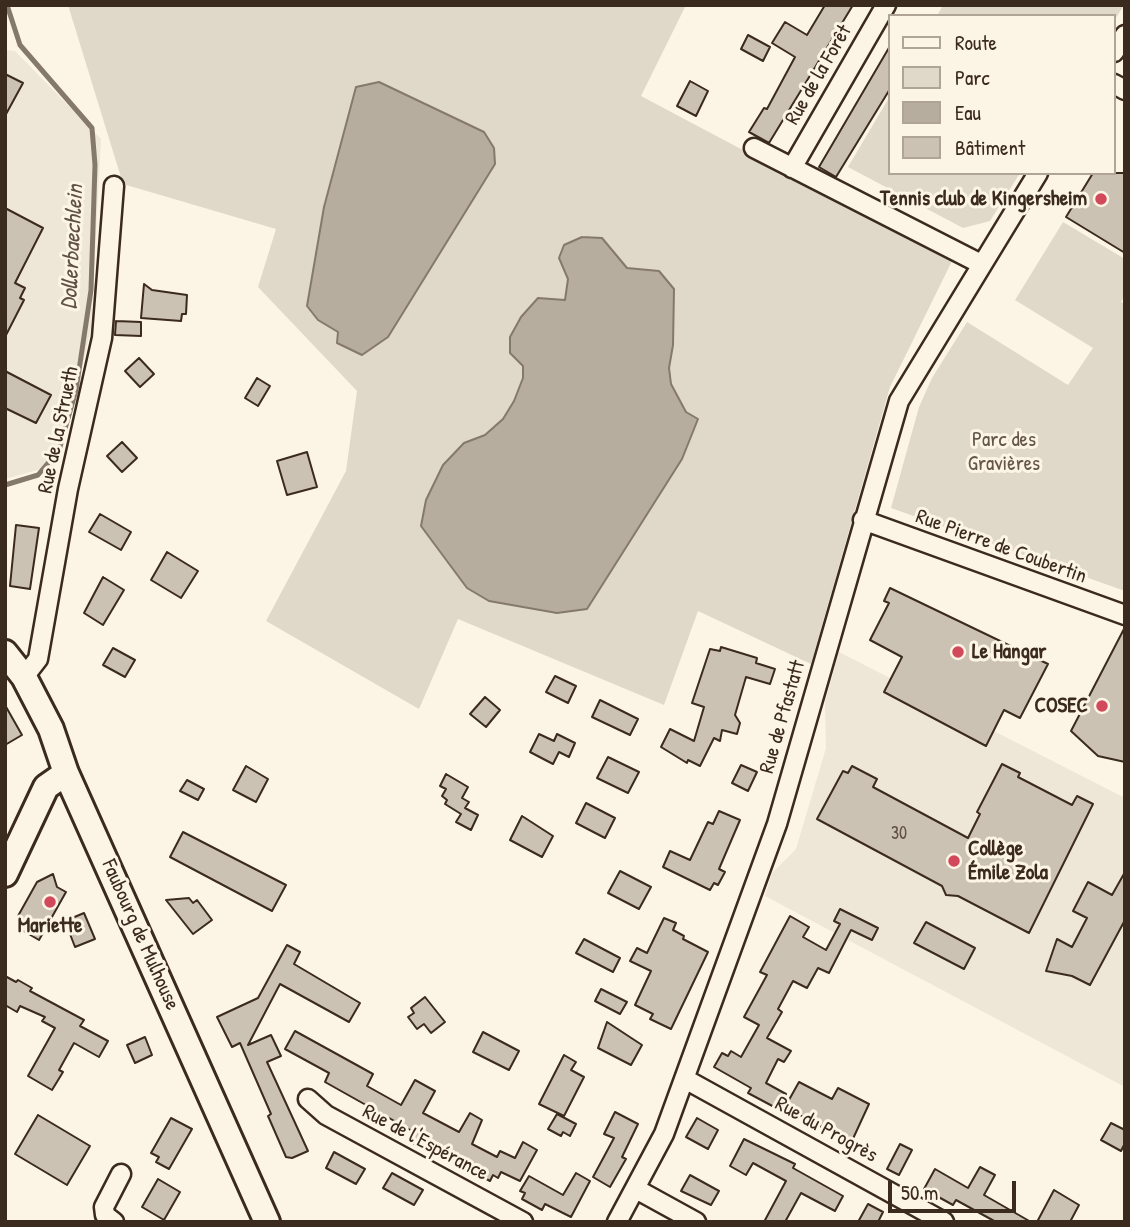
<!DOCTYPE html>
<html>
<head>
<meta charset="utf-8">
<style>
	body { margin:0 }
	#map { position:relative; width:1130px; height:1227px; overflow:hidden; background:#fcf5e5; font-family:"Patrick Hand",sans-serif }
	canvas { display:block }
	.frame { position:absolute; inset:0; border:7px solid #3b2a1e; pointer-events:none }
	.legend { position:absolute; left:888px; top:14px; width:228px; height:161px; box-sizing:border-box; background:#fcf5e5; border:2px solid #afa495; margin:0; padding:9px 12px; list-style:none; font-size:21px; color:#3b2a1e }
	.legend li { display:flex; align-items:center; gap:14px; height:35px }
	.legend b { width:35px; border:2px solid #afa495 }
	.scale { position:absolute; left:888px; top:1181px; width:128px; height:32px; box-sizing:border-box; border:4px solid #3b2a1e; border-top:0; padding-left:9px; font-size:21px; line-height:24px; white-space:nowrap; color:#3b2a1e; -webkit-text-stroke:5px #fcf5e5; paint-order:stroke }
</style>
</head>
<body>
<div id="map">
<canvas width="1130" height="1227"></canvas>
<div class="frame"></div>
<ul class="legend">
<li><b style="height:9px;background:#fcf5e5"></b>Route</li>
<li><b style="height:19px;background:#e0d8c8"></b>Parc</li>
<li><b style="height:19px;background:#b7ad9e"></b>Eau</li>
<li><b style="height:19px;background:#ccc2b3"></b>Bâtiment</li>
</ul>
<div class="scale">50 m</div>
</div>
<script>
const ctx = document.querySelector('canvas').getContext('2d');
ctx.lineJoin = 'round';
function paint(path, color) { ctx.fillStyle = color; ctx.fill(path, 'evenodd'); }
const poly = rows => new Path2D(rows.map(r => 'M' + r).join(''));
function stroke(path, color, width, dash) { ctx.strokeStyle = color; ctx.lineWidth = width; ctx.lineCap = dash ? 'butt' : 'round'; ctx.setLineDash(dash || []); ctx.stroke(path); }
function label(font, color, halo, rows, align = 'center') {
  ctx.font = font + ' "Patrick Hand",sans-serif'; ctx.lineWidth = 6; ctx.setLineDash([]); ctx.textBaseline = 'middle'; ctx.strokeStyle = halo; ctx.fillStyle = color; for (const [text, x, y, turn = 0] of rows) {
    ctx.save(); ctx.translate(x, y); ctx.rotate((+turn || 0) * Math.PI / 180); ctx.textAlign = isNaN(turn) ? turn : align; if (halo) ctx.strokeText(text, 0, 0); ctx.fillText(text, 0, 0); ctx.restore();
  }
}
paint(poly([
	[5,50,15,51,101,139,91,329,59,464,5,479],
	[839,652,1125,798,1125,1087,765,896,772,873,796,849,826,748,825,702]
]), '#eee6d6');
paint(poly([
	[68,5,686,5,641,96,952,261,890,387,811,664,698,611,664,705,458,619,419,709,266,621,346,471,357,391,258,287,276,229,123,184],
	[356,87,338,343,338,332,318,320,307,306,324,207],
	[559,258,627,268,674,322,669,368,671,384,686,412,635,533,587,609,441,550,421,526,464,443,485,435,503,419,514,401,523,378,523,366,510,352,510,337,521,317,538,298,565,300,568,279],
	[943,5,1124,5,1114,21,1114,16,937,16],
	[890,96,890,173,1020,173,990,221,963,228,848,167],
	[1063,222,1125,259,1125,295,1121,302,1125,304,1125,591,891,508,919,407,932,378,967,322,1068,385,1093,348,1015,300]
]), '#e0d8c8');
const water = poly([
	[379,82,484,132,494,148,495,164,388,337,362,355,337,343,338,332,318,320,307,306,324,207,356,87,379,82],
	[582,237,602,238,627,268,659,271,674,289,673,345,669,368,671,384,686,412,698,419,682,459,587,609,557,613,489,601,467,588,421,526,426,500,443,465,464,443,485,435,503,419,514,401,523,378,523,366,510,353,510,337,521,317,538,298,565,300,568,279,559,258,564,245,582,237]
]);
paint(water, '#b7ad9e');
stroke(water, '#85796b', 2);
stroke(poly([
	[5,485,38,475,59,450,76,390,91,290,95,165,92,128,20,45,7,5]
]), '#85796b', 5);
const building = poly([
	[825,5,853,5,769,143,749,132,764,108,767,109,795,57,772,43,785,22,807,35,825,5],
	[748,35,770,47,763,61,741,49,748,35],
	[890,46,890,89,836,177,819,167,890,46],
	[5,74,23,83,5,116,5,74],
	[690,81,708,91,696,116,677,106,690,81],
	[1093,173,1125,173,1125,253,1066,217,1093,173],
	[5,208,43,228,15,283,25,288,20,298,24,300,5,337,5,208],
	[144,284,152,290,187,295,186,314,182,314,181,321,141,318,144,284],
	[116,321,141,322,141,336,115,335,116,321],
	[139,358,154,374,140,387,125,371,139,358],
	[5,371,51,395,36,423,5,408,5,371],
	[257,378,270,386,258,406,245,398,257,378],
	[122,442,137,458,122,472,107,456,122,442],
	[307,452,317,487,287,495,277,461,307,452],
	[100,514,131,532,121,550,89,532,100,514],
	[16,525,39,528,30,589,10,586,16,525],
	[167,552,198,571,181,598,151,580,167,552],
	[103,577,124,590,103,625,84,613,103,577],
	[890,588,1048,664,1020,718,1004,710,986,746,884,692,902,657,870,640,889,603,884,601,890,588],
	[1125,627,1125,762,1098,756,1071,731,1125,627],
	[721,647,757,658,756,663,775,669,770,684,746,677,735,715,740,723,737,734,722,730,720,741,714,738,700,766,688,760,687,763,661,747,670,729,694,741,704,707,692,703,710,649,720,651,721,647],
	[113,648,135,660,125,677,103,665,113,648],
	[555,676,576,686,568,703,546,692,555,676],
	[485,697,500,710,486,727,470,714,485,697],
	[600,700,638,719,630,735,592,717,600,700],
	[5,705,22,735,5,745,5,705],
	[539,734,554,741,557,734,575,743,569,757,559,752,553,764,530,752,539,734],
	[608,757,639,772,628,793,597,778,608,757],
	[1002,764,1020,773,1018,777,1072,805,1077,796,1093,804,1029,933,958,896,946,895,942,886,817,819,843,771,848,773,852,766,877,779,873,787,968,838,980,814,977,812,1002,764],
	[741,765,757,772,748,791,732,783,741,765],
	[246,766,268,779,256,802,233,790,246,766],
	[446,774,468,787,462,798,469,802,465,808,478,815,471,830,456,822,461,814,445,804,447,800,442,796,446,789,440,786,446,774],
	[187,780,204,789,198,800,180,791,187,780],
	[586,803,615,818,605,838,576,823,586,803],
	[719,811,740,820,719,869,725,872,718,885,714,883,710,890,663,867,670,851,690,860,708,822,713,824,719,811],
	[522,816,553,836,542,857,510,840,522,816],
	[183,832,286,885,272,911,170,857,183,832],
	[620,871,651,887,639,909,608,893,620,871],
	[1125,872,1125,920,1090,985,1072,976,1046,971,1057,939,1072,947,1087,918,1073,911,1088,882,1112,895,1125,872],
	[53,874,57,887,66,892,39,940,20,929,25,920,18,916,37,882,53,874],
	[189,898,193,903,197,900,212,920,193,934,166,900,189,898],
	[840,909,878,928,872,940,851,930,829,973,818,968,807,988,793,981,778,1009,782,1012,767,1038,791,1051,784,1062,778,1059,766,1083,786,1094,778,1109,748,1093,751,1088,714,1067,722,1053,728,1056,731,1051,741,1057,759,1025,744,1017,767,975,760,972,790,916,809,927,803,937,826,950,840,924,834,921,840,909],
	[84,913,95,939,75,947,65,921,84,913],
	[664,918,676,923,673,930,684,936,683,939,708,952,671,1029,650,1019,653,1014,635,1005,651,971,630,961,637,948,647,953,664,918],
	[926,922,975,948,964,969,914,943,926,922],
	[584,939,620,958,613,972,576,953,584,939],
	[287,945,300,952,294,964,360,1003,349,1022,280,984,248,1045,271,1035,281,1056,267,1062,308,1151,292,1158,286,1157,268,1116,271,1114,240,1043,232,1047,217,1017,258,998,287,945],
	[5,976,16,982,18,980,32,988,30,991,84,1020,80,1026,108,1041,99,1057,74,1043,59,1070,63,1072,52,1090,28,1076,55,1028,42,1021,45,1017,20,1006,17,1012,5,1005,5,976],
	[601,989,627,1002,620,1014,595,1001,601,989],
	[425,997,445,1022,431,1033,424,1024,417,1029,408,1017,414,1013,411,1008,425,997],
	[607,1022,642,1045,631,1065,598,1048,607,1022],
	[295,1031,373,1074,367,1086,401,1105,415,1080,435,1091,423,1113,459,1132,470,1113,482,1120,472,1144,497,1157,500,1151,515,1158,523,1142,537,1150,520,1181,501,1172,498,1178,493,1175,490,1181,470,1170,473,1164,445,1149,440,1158,409,1141,414,1132,325,1082,329,1073,285,1049,295,1031],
	[483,1032,519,1051,509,1070,473,1052,483,1032],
	[145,1037,152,1055,135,1063,127,1045,145,1037],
	[564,1055,576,1062,571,1070,584,1077,564,1116,539,1104,564,1055],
	[799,1082,832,1099,838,1088,869,1104,851,1143,785,1107,799,1082],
	[615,1112,638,1124,622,1157,626,1159,610,1187,593,1177,614,1138,604,1134,615,1112],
	[557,1114,576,1124,570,1136,563,1132,561,1136,548,1129,557,1114],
	[38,1115,90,1146,67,1185,15,1154,38,1115],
	[171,1118,192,1129,169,1169,156,1162,159,1157,151,1153,171,1118],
	[697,1118,718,1130,708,1149,686,1137,697,1118],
	[1111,1123,1125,1130,1125,1143,1121,1151,1101,1140,1111,1123],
	[744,1139,795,1164,793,1168,843,1196,835,1211,801,1193,785,1222,764,1222,786,1181,753,1163,746,1175,730,1166,744,1139],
	[900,1144,912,1150,899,1175,887,1169,900,1144],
	[334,1152,365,1169,356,1184,326,1168,334,1152],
	[980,1167,995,1175,984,1195,1031,1222,996,1222,956,1200,953,1205,924,1189,935,1169,968,1188,980,1167],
	[392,1173,423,1190,414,1205,383,1188,392,1173],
	[576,1173,590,1181,571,1217,545,1204,542,1210,522,1199,525,1193,520,1191,529,1176,563,1195,576,1173],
	[690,1175,719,1191,711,1205,681,1191,690,1175],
	[158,1179,180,1192,164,1220,142,1207,158,1179],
	[1054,1190,1079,1205,1070,1222,1037,1222,1054,1190],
	[868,1204,883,1212,878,1222,858,1222,868,1204]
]);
paint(building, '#ccc2b3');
stroke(building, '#3b2a1e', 2);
const street = poly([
	[1114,52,1125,35],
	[1114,84,1125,90],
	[754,148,981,264],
	[792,168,886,5],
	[863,520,1125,615],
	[24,677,38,659,68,489,102,338,114,186],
	[685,1079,944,1222],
	[308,1099,326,1115,523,1222],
	[636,1189,696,1222],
	[114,1222,105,1215,104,1207,121,1174],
	[617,1222,664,1134,777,824,899,401,1038,173]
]);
const secondary = poly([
	[5,653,24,677,51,729,66,773,267,1222],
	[5,874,46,787,66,773]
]);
stroke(street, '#3b2a1e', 23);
stroke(secondary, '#3b2a1e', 30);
stroke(street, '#fcf5e5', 18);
stroke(secondary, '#fcf5e5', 24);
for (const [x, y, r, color] of [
	[1101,199,7,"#d1495b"],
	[958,652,7,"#d1495b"],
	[1102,706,7,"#d1495b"],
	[954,861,7,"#d1495b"],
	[50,902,7,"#d1495b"]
]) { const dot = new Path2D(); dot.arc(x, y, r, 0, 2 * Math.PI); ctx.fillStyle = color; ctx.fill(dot); stroke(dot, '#fcf5e5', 2.5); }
label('18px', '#5f5043', null, [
	["30",899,834]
]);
label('21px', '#3b2a1e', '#fcf5e5', [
	["Rue de la Forêt",819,75,-60],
	["Rue de la Strueth",59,430,-78],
	["Rue Pierre de Coubertin",1001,547,20],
	["Rue de Pfastatt",783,717,-74],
	["Faubourg de Mulhouse",140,935,66],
	["Rue du Progrès",826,1130,29],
	["Rue de l'Espérance",425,1143,28]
]);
label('bold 21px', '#3b2a1e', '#fcf5e5', [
	["Tennis club de Kingersheim",1087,199],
	["Le Hangar",972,652,"left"],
	["COSEC",1088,706],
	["Collège",968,849,"left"],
	["Émile Zola",968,873,"left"],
	["Mariette",50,926,"center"]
], 'right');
label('21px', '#645648', '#fcf5e5', [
	["Parc des",1004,440],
	["Gravières",1004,464]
]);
label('italic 23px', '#605144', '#fcf5e5', [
	["Dollerbaechlein",73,247,-87]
]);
</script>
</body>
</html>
